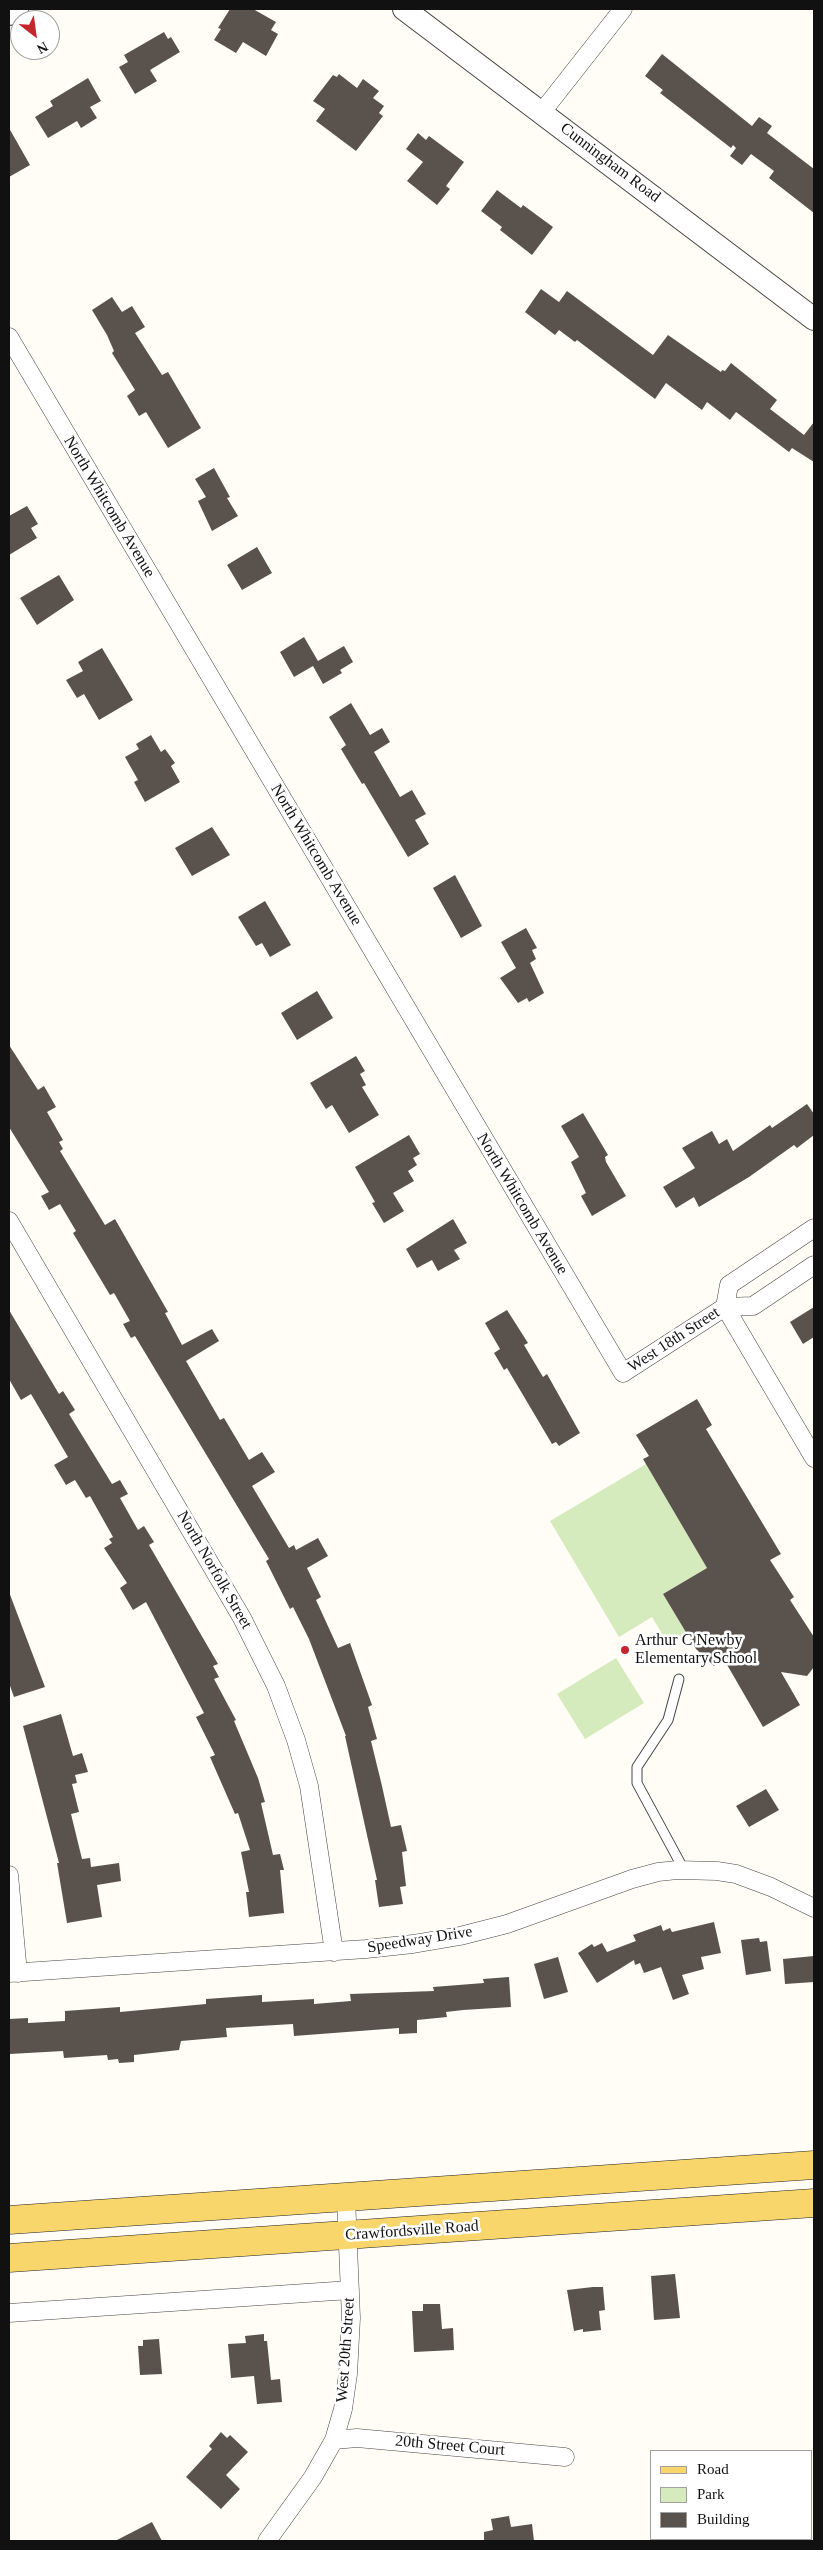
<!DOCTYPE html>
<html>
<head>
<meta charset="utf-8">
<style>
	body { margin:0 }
	#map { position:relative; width:823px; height:2550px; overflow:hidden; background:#fffdf5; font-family:Georgia,serif }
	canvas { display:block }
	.frame { position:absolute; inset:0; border:10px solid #111; pointer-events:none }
	.legend { position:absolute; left:650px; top:2450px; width:162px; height:90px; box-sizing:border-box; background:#fff; border:1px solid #a0a0a0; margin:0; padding:6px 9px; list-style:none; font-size:15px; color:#111 }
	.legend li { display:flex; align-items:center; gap:10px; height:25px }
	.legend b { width:25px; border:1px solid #a0a0a0 }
	.north { position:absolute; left:10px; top:10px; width:50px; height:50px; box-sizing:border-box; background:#fff; border:1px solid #a0a0a0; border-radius:50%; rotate:150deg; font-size:14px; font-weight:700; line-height:20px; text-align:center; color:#111 }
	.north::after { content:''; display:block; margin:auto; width:18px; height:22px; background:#c4262e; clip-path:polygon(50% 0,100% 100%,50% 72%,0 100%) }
</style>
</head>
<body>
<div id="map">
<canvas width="823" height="2550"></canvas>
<div class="frame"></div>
<ul class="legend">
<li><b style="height:6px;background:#f9d66b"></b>Road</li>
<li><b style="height:14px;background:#d5ebbd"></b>Park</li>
<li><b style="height:14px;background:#5a524d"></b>Building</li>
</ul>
<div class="north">N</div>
</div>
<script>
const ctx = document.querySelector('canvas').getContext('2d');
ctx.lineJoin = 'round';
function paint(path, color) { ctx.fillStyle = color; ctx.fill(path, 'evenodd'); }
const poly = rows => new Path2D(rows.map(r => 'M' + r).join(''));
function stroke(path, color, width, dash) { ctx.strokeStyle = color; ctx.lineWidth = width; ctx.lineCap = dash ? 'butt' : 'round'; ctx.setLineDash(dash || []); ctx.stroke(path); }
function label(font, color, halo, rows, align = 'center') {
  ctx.font = font + ' Georgia,serif'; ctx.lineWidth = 5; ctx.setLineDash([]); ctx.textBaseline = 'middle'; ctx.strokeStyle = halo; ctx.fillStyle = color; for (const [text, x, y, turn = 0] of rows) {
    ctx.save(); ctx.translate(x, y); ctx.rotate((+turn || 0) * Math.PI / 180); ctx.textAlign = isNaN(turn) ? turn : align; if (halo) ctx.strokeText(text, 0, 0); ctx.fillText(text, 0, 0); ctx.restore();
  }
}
paint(poly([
	[646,1464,707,1568,663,1594,687,1634,668,1644,652,1617,619,1637,550,1521],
	[616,1658,644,1703,585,1739,557,1694]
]), '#d5ebbd');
paint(poly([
	[230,9,253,9,276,22,271,30,278,34,266,56,243,42,236,53,214,40,221,29,218,28],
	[164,32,168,39,171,37,180,52,150,70,157,81,135,94,119,67,128,62,124,55],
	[662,54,752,126,759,117,772,126,767,133,814,169,814,213,769,178,774,171,751,154,742,165,730,156,736,148,733,145,731,148,660,93,663,90,645,76],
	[339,74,357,88,363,79,379,91,373,98,384,106,379,113,383,116,356,151,316,121,325,109,313,101,333,75,337,77],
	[88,78,101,101,90,107,97,118,81,128,77,121,48,138,35,117,53,106,50,101],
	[9,128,30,165,9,177],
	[418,133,426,140,429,136,464,162,446,186,450,189,437,205,407,181,423,162,406,149],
	[497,190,521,208,523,205,553,227,532,255,500,230,502,227,481,211],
	[541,289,559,302,567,291,653,355,668,335,721,372,722,370,725,371,731,363,777,400,770,409,804,435,814,422,814,462,792,448,789,452,736,412,730,420,707,402,702,410,666,383,655,399,577,340,575,342,559,330,555,335,525,312],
	[112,297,122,312,132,306,145,327,135,333,162,375,168,372,201,428,168,448,146,412,139,416,127,396,135,390,112,353,114,351,107,335,92,310],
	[214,468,230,497,227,498,238,516,212,531,198,501,206,497,195,479],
	[27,506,38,524,31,528,37,538,9,555,9,516],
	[257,547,272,573,242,590,227,565],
	[59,575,74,600,37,625,20,598],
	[304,637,318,661,344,646,353,662,340,670,342,673,323,684,313,666,294,677,280,652],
	[102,648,133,700,99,720,84,694,77,698,66,680,83,671,78,662],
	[351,703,370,735,382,728,390,742,374,752,400,797,412,790,426,814,415,820,429,844,408,857,364,783,362,784,341,749,346,745,329,717],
	[151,735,161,752,165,749,175,763,171,766,180,782,145,802,134,782,138,780,125,757,139,749,136,744],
	[212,827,230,855,192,876,175,848],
	[455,875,482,926,461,938,433,888],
	[265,901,291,945,270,957,262,943,256,946,238,917],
	[526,928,537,948,532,950,536,959,530,963,544,993,529,1002,527,998,518,1003,500,978,516,968,501,942],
	[317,991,333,1018,297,1040,281,1013],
	[9,1045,38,1090,44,1086,56,1107,47,1112,63,1140,59,1142,63,1149,60,1151,105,1225,115,1219,168,1312,165,1313,182,1345,212,1329,219,1341,186,1361,220,1420,224,1418,249,1460,262,1452,275,1472,252,1486,289,1548,294,1545,296,1550,318,1538,328,1556,307,1568,321,1597,316,1600,338,1648,350,1643,372,1705,368,1707,377,1739,371,1741,382,1786,391,1827,401,1825,407,1851,402,1852,406,1886,400,1887,403,1904,379,1907,375,1880,377,1880,345,1736,346,1736,309,1639,293,1607,290,1609,266,1561,269,1559,135,1336,131,1338,123,1324,130,1321,114,1293,110,1295,73,1233,76,1231,60,1204,49,1210,41,1196,49,1192,9,1127],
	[356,1056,365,1071,360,1074,366,1085,362,1087,379,1115,349,1133,332,1105,326,1109,310,1083],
	[807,1104,814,1114,814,1135,797,1148,794,1145,749,1177,699,1207,694,1197,676,1208,663,1187,695,1168,682,1148,712,1131,719,1144,727,1139,733,1151,770,1125,772,1128],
	[583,1113,608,1155,605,1157,606,1162,626,1196,592,1216,581,1196,586,1193,571,1162,579,1157,561,1126],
	[409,1135,420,1154,413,1158,417,1165,408,1171,414,1181,393,1193,404,1211,384,1223,372,1203,375,1202,355,1167],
	[453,1219,467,1243,454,1250,460,1259,438,1271,432,1260,417,1268,406,1249],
	[814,1307,814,1337,803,1344,790,1322],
	[9,1310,59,1394,63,1391,75,1410,69,1414,112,1484,120,1480,128,1494,120,1498,138,1530,144,1526,154,1542,149,1545,218,1664,213,1666,219,1677,214,1679,236,1720,234,1721,258,1778,265,1802,261,1803,273,1855,280,1854,284,1870,280,1870,284,1913,249,1917,246,1892,249,1892,241,1852,250,1850,238,1813,235,1814,210,1757,215,1755,196,1717,204,1713,146,1602,133,1610,120,1588,127,1583,104,1548,112,1543,109,1539,113,1537,90,1496,86,1498,75,1480,66,1485,54,1465,68,1457,31,1394,21,1400,9,1379],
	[507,1310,528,1343,524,1345,543,1377,547,1374,580,1433,559,1446,556,1442,552,1444,507,1368,504,1370,494,1353,500,1349,485,1323],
	[697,1399,712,1425,706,1429,781,1554,770,1560,794,1597,790,1600,814,1637,814,1667,807,1676,781,1672,800,1705,763,1727,722,1656,714,1666,696,1649,663,1594,707,1568,643,1459,649,1456,636,1435],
	[9,1592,45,1687,14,1697,9,1683],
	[61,1714,73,1756,82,1753,88,1772,75,1775,77,1783,72,1784,79,1812,71,1814,82,1859,90,1858,91,1867,119,1863,121,1881,97,1885,102,1917,67,1923,57,1863,59,1863,23,1726],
	[766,1789,779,1810,749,1827,736,1806],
	[714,1922,721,1953,701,1957,704,1969,682,1975,689,1994,673,2000,661,1967,644,1973,640,1963,635,1965,634,1960,597,1983,578,1953,592,1944,594,1947,602,1943,607,1952,636,1941,633,1935,661,1925,663,1931,670,1928,672,1932],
	[759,1938,760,1942,767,1941,771,1971,746,1975,741,1940],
	[814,1956,814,1982,785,1984,783,1959],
	[558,1957,568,1992,544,1999,534,1964],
	[509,1977,511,2007,463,2010,446,2012,447,2017,417,2020,417,2033,399,2034,399,2028,294,2036,293,2024,226,2028,227,2037,181,2041,179,2050,134,2055,134,2062,119,2063,118,2059,108,2060,107,2055,64,2058,63,2051,10,2054,9,2019,28,2018,28,2023,65,2021,65,2011,120,2007,120,2012,206,2004,206,1999,262,1995,262,2002,314,1999,314,2004,351,2001,350,1994,434,1991,433,1987,484,1983,483,1979],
	[675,2274,680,2318,654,2320,651,2276],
	[593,2287,603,2287,605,2310,599,2311,601,2330,583,2332,583,2329,574,2331,567,2290],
	[423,2304,440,2304,442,2329,453,2328,454,2350,414,2352,412,2311,423,2311],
	[264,2334,264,2341,267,2341,271,2380,280,2379,282,2402,257,2404,254,2376,231,2378,228,2344,246,2343,245,2336],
	[159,2339,162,2374,140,2375,138,2346,143,2346,143,2340],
	[221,2432,227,2438,230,2435,248,2452,226,2475,240,2489,221,2509,186,2477,212,2449,209,2446],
	[509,2516,511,2527,532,2524,534,2541,484,2541,484,2532,493,2530,491,2519],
	[152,2522,162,2541,115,2541]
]), '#5a524d');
const service = poly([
	[679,1679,668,1720,637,1767,637,1783,684,1870]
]);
const minor = poly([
	[542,112,623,9],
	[9,337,623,1373,725,1307,753,1306,814,1265],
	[9,1221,242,1618,276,1686,296,1740,309,1786,334,1952],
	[725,1307,814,1458],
	[725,1307,729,1285,814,1228],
	[9,1875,18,1973],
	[9,1973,366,1949,413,1944,460,1936,507,1924,632,1879,658,1872,677,1870,717,1871,736,1874,771,1887,814,1908],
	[9,2313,350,2290],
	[334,2440,357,2438,565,2457],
	[267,2541,313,2477,334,2440,343,2409,348,2374,351,2318,346,2198]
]);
const tertiary = poly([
	[404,9,814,319],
	[9,14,17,9]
]);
const primary = poly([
	[9,2220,814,2165],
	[9,2258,814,2203]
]);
stroke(service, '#444', 11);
stroke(minor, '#444', 19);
stroke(tertiary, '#444', 24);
stroke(primary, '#222', 29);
stroke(service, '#fff', 9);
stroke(minor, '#fff', 18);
stroke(tertiary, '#fff', 22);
stroke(primary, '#f9d66b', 28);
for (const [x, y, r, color] of [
	[625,1650,5,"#c4262e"]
]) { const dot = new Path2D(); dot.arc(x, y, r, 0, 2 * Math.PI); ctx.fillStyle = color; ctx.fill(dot); stroke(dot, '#fff', 2); }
label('16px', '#111', '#fff', [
	["Cunningham Road",610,163,37],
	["North Whitcomb Avenue",109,507,59],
	["North Whitcomb Avenue",316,855,59],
	["North Whitcomb Avenue",522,1204,59],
	["West 18th Street",674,1340,-33],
	["North Norfolk Street",214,1570,60],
	["Speedway Drive",420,1940,-9],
	["Crawfordsville Road",412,2231,-4],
	["West 20th Street",346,2350,-86],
	["20th Street Court",450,2446,5]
]);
label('16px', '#111', '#fff', [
	["Arthur C Newby",635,1641],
	["Elementary School",635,1659]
], 'left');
</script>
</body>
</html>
